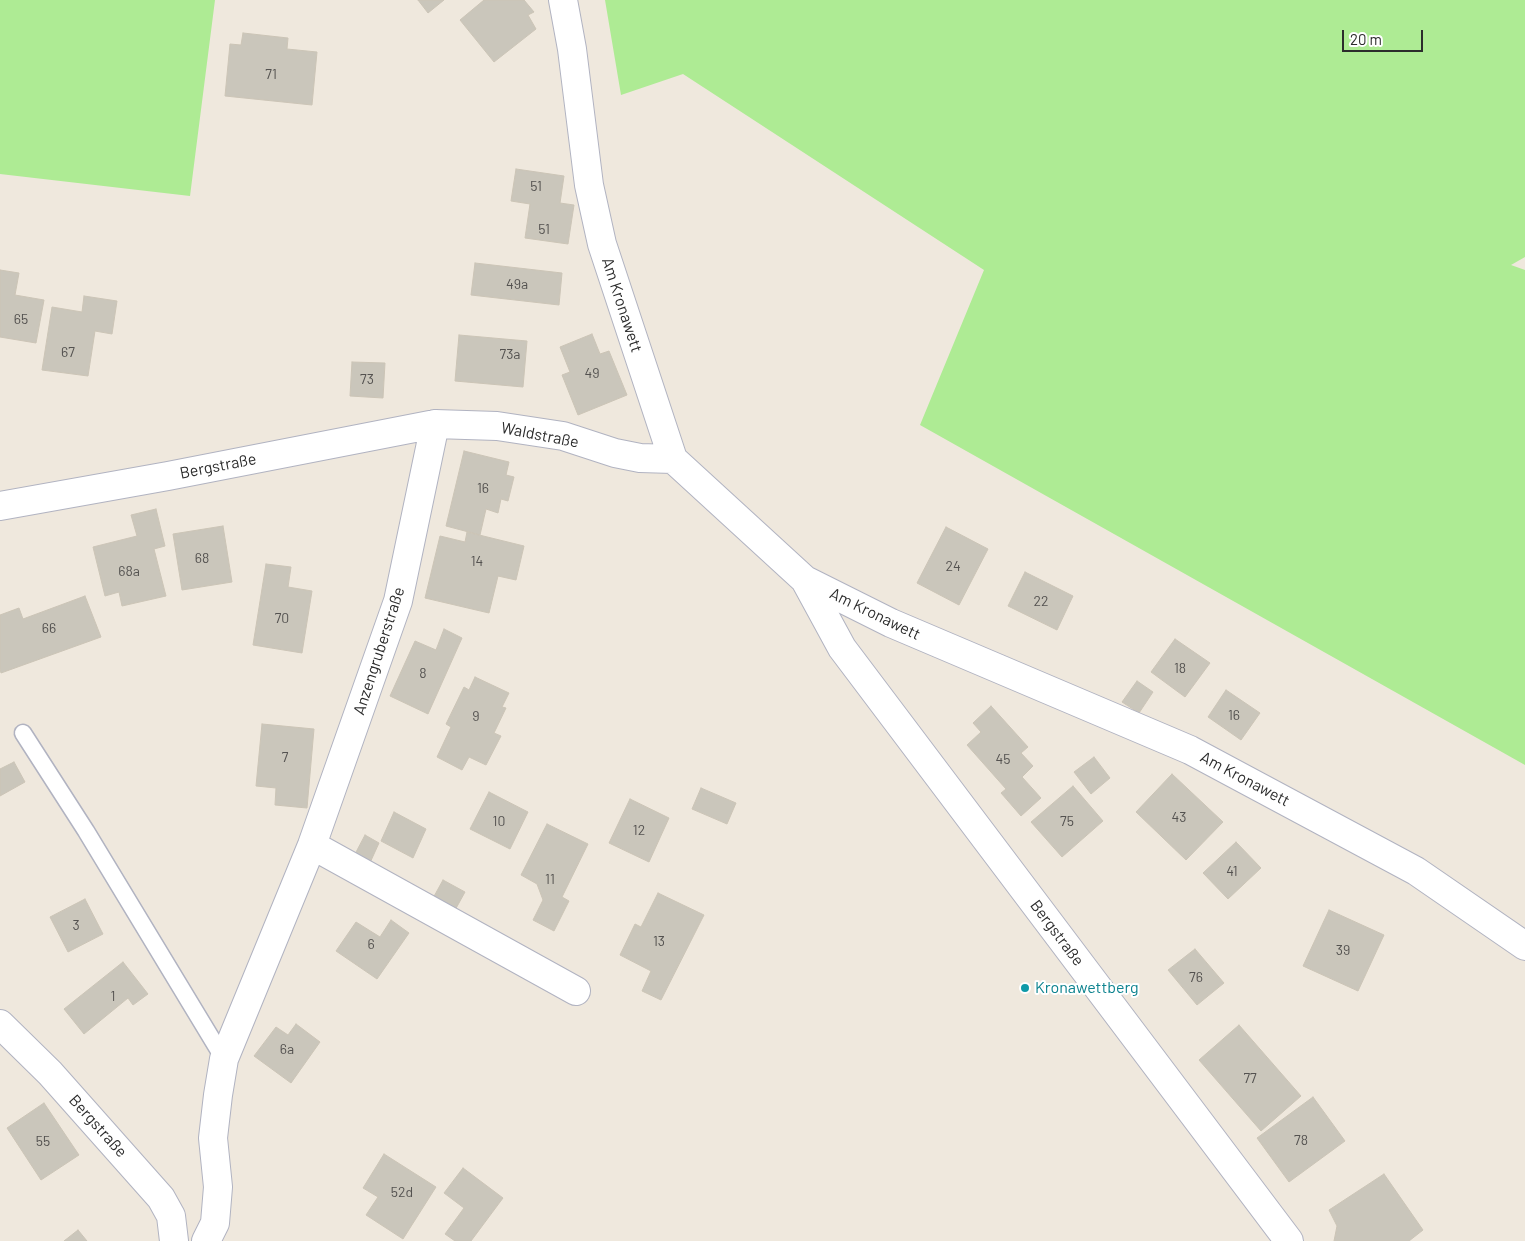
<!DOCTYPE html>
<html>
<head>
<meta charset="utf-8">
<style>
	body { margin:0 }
	#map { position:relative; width:1525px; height:1241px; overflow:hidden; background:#efe8dd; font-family:Barlow,sans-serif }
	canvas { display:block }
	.scale { position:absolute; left:1342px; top:30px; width:81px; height:22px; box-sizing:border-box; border:2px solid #2c2c2c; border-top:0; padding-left:6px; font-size:15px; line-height:18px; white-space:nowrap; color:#2c2c2c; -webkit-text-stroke:4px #fff; paint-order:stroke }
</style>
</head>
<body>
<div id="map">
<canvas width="1525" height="1241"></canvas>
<div class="scale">20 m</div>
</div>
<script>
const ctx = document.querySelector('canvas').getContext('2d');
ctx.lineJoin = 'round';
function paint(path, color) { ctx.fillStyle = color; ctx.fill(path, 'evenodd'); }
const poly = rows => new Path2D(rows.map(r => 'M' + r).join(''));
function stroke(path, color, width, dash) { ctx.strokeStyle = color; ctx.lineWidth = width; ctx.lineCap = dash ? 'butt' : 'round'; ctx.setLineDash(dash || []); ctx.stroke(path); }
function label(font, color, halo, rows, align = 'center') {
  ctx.font = font + ' Barlow,sans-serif'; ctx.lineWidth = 4; ctx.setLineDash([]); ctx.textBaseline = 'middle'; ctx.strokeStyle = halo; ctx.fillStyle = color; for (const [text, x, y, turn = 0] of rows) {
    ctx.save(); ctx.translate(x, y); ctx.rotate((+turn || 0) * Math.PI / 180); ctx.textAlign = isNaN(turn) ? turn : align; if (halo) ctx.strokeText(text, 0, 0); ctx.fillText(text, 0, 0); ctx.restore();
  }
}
paint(poly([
	[0,0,215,0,190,196,0,174],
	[605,0,1525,0,1525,257,1511,265,1525,270,1525,765,920,425,984,270,683,74,621,95]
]), '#aeeb94');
const building = poly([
	[418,0,444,0,428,13,418,0],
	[484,0,524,0,534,12,528,15,536,29,494,62,460,20,484,0],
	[243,33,288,38,287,49,317,52,312,105,225,96,230,44,241,45,243,33],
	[516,169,564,176,560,203,574,205,568,244,525,238,530,204,511,201,516,169],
	[475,263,562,273,559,305,471,295,475,263],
	[0,270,19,273,15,295,44,300,36,343,0,337,0,270],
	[84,296,117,301,112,334,95,331,88,376,42,370,52,307,82,312,84,296],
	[592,334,600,354,609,351,627,395,578,415,562,375,570,372,560,347,592,334],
	[459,335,527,341,523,387,455,381,459,335],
	[352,362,385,363,383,398,350,396,352,362],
	[464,451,509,462,506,475,514,477,508,501,501,499,498,513,486,509,480,535,446,526,464,451],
	[156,509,165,546,154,549,166,596,122,606,119,592,105,596,93,547,137,536,131,515,156,509],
	[223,526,232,582,182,590,173,534,223,526],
	[946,527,988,549,959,605,917,583,946,527],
	[467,532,524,546,516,580,498,576,489,613,425,598,440,536,465,542,467,532],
	[266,564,291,567,288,587,312,591,302,653,253,645,266,564],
	[1025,572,1073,596,1057,630,1008,606,1025,572],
	[85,596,101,637,1,673,0,669,0,615,19,608,23,619,85,596],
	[444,629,462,638,428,714,390,696,415,641,436,650,444,629],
	[1175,639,1210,663,1185,697,1151,672,1175,639],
	[475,677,509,693,502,707,506,708,494,733,501,736,486,765,469,757,462,770,437,757,451,727,446,724,464,687,469,690,475,677],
	[1137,681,1153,692,1139,713,1122,702,1137,681],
	[1226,690,1260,713,1241,740,1208,717,1226,690],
	[991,706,1028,747,1021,753,1033,766,1022,777,1041,798,1021,816,1001,793,1006,789,967,745,981,732,973,723,991,706],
	[262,724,314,729,307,808,275,805,276,788,256,786,262,724],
	[1094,757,1110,778,1091,794,1074,772,1094,757],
	[14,762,25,782,0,796,0,769,14,762],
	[1172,774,1223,822,1186,860,1136,812,1172,774],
	[1073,786,1103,821,1062,857,1031,822,1073,786],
	[701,788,736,803,727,824,692,809,701,788],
	[489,792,528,812,510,849,470,829,489,792],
	[630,799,669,818,649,862,609,843,630,799],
	[394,812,426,829,413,858,381,841,394,812],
	[547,824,588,844,562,897,569,901,554,931,533,920,543,900,537,884,521,875,547,824],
	[365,835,379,843,369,865,354,856,365,835],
	[1236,842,1261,868,1228,899,1203,873,1236,842],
	[443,880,465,892,454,912,432,900,443,880],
	[658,893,704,915,661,1000,642,991,651,971,620,955,635,924,641,927,658,893],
	[85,899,103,934,68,952,50,917,85,899],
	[1329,910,1384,935,1358,991,1303,966,1329,910],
	[391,920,409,933,377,979,336,951,356,922,380,937,391,920],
	[1195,949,1224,983,1197,1005,1168,970,1195,949],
	[123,962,148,994,133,1005,128,998,84,1034,64,1009,123,962],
	[296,1024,320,1042,291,1083,254,1056,276,1027,288,1035,296,1024],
	[1239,1025,1301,1096,1261,1131,1199,1060,1239,1025],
	[1313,1097,1345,1141,1289,1182,1257,1138,1313,1097],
	[44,1103,79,1155,41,1180,7,1128,44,1103],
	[384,1154,436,1187,403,1239,366,1215,378,1197,363,1188,384,1154],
	[463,1168,503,1198,471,1241,455,1241,445,1234,464,1208,444,1193,463,1168],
	[1384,1174,1423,1230,1409,1241,1334,1241,1337,1226,1329,1210,1384,1174],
	[78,1230,87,1241,64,1241,78,1230]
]);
paint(building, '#cac6bb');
stroke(building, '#cbc4b6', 1);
const service = poly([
	[23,733,86,831,224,1059]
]);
const minor = poly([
	[563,0,572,49,589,185,602,244,673,459,805,580,891,623,1190,750,1416,871,1525,946],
	[0,506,168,476,435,424,497,426,563,436,615,453,640,458,673,459],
	[805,580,842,648,1289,1241],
	[312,845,576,991],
	[0,1024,50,1073,161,1198,171,1216,174,1241],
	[206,1241,215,1223,218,1187,213,1138,218,1095,224,1059,312,845,398,601,435,424]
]);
stroke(service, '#b1b3c1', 19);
stroke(minor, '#b1b3c1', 30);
stroke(service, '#fff', 16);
stroke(minor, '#fff', 28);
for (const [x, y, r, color] of [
	[1025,988,5,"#0f9aa8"]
]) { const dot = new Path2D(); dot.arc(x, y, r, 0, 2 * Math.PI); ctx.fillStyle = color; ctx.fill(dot); stroke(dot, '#fff', 2); }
label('14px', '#545250', null, [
	["71",271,74],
	["51",536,186],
	["51",544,229],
	["49a",517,284],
	["65",21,319],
	["67",68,352],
	["73a",510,354],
	["49",592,373],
	["73",367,379],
	["16",483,488],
	["68",202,558],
	["14",477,561],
	["24",953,566],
	["68a",129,571],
	["22",1041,601],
	["70",282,618],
	["66",49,628],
	["18",1180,668],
	["8",423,673],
	["16",1234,715],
	["9",476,716],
	["7",285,757],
	["45",1003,759],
	["43",1179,817],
	["10",499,821],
	["75",1067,821],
	["12",639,830],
	["41",1232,871],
	["11",550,879],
	["3",76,925],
	["13",659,941],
	["6",371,944],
	["39",1343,950],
	["76",1196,977],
	["1",113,996],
	["6a",287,1049],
	["77",1250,1078],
	["78",1301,1140],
	["55",43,1141],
	["52d",402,1192]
]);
label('16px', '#2c2c2c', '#fff', [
	["Am Kronawett",622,305,72],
	["Waldstraße",540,435,11],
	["Bergstraße",218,466,-11],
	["Am Kronawett",875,614,26],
	["Anzengruberstraße",379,651,-72],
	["Am Kronawett",1245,779,28],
	["Bergstraße",1057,933,53],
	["Bergstraße",98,1126,48]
]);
label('16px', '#0d838f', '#fff', [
	["Kronawettberg",1035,988]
], 'left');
</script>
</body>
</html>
